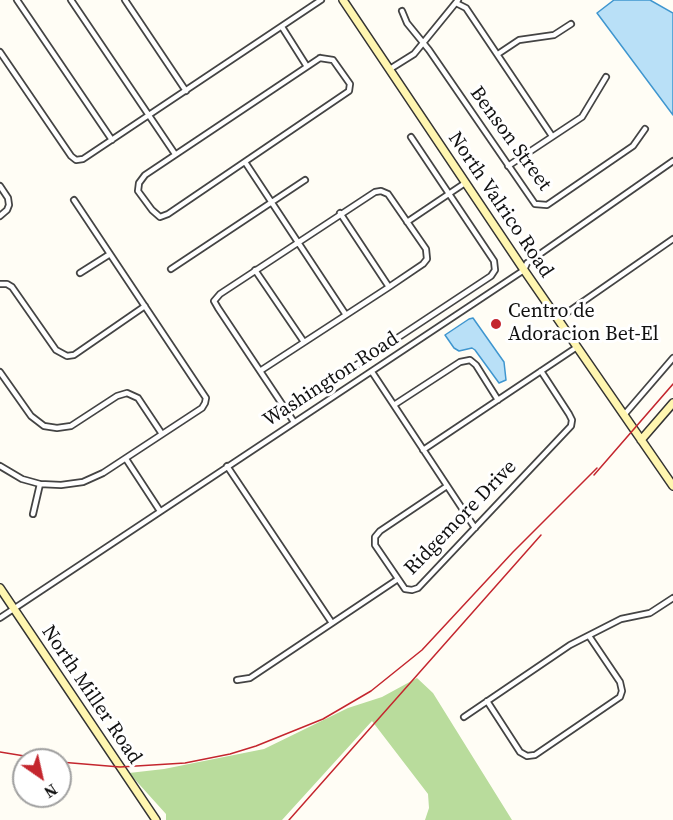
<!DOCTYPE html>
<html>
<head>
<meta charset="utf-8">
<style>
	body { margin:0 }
	#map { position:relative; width:673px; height:820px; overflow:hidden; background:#fffdf5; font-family:"Source Serif 4",serif }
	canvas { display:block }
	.north { position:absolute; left:12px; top:748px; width:60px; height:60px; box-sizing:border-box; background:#fff; border:2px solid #a0a0a0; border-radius:50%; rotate:146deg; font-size:16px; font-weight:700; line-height:24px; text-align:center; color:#111 }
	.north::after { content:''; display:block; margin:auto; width:21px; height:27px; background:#c4262e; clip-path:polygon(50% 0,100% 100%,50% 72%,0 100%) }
</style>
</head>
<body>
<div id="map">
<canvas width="673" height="820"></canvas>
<div class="north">N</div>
</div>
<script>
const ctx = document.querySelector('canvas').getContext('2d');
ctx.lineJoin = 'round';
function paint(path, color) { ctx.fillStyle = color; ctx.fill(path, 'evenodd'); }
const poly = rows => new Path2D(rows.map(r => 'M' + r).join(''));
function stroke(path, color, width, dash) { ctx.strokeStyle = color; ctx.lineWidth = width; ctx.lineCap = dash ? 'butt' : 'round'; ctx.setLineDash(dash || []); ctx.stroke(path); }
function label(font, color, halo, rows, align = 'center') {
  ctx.font = font + ' "Source Serif 4",serif'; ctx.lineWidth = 6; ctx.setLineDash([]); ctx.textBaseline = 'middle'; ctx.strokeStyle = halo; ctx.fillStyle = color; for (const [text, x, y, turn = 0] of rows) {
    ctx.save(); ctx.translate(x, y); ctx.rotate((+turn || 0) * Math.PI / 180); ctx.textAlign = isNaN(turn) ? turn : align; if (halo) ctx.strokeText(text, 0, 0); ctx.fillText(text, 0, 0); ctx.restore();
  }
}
paint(poly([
	[417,678,433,693,512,820,425,820,429,808,428,794,372,721,282,820,166,820,166,814,129,773,164,769,264,749,348,708,382,697]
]), '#b9dc9c');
const water = poly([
	[614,0,650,0,673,13,673,115,597,13,614,0],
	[473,318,504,362,506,380,499,383,475,350,472,348,459,351,454,348,445,335,469,319,473,318]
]);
paint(water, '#b9e0f7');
stroke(water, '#3f96cf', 1.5);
const street = poly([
	[17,0,112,140],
	[71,0,175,154],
	[125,0,186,91],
	[456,3,466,8,552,136],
	[402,11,407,23,429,50,535,204,547,205,633,146,645,129],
	[282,27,306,65],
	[0,52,71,156,76,160,83,159,321,0],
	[498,54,519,40,554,35,571,24],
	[320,58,333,60,350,84,349,91,168,214,160,217,152,210,138,191,139,183,145,175,320,58],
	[390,69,414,54,458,0],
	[245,162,346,315],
	[508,166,582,117,606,77],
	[0,186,8,198,9,205,7,210,0,216],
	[340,213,389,287],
	[407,222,465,183],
	[171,269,305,180],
	[255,270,304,342],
	[80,273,110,254],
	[0,284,7,284,12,287,56,350,67,356,74,355,145,306],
	[558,319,673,239],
	[260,371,389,287,423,264,427,259,426,249,388,194,381,191,375,192,220,294,214,301,218,308,294,422],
	[0,372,31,416,44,426,57,428,71,426,117,396,127,393,138,398,162,434],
	[372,372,475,528],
	[394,405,460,362,470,360,476,365,498,400],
	[287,411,491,276,495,270,494,261,411,137],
	[624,415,673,358],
	[423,450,577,347],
	[126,459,160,511],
	[0,466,22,479,40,484,61,485,83,482,103,473,202,408,205,403,206,398,74,200],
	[227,466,332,623],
	[447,486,380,531,375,537,375,545,405,589,412,590,418,588,571,426,572,420,569,414,541,371],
	[33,514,40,484],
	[0,618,524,270,527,263,673,161],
	[237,680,250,678,398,579],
	[487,701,520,752,527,756,535,755,620,697,622,691,620,682,589,636],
	[464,717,570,645,621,619,650,613,673,598]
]);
const secondary = poly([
	[343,0,524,270,673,486],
	[641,440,673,403],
	[0,588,156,820]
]);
stroke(street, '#444', 8);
stroke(secondary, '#333', 10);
stroke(street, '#fff', 4.5);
stroke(secondary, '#fff6b0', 7);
stroke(poly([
	[594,475,673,384],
	[0,752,49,760],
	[60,762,120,767,185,763,230,754,256,746,323,719,371,691,422,650,513,552,597,468],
	[289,820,541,535]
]), '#c4262e', 1.5);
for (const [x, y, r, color] of [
	[496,324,6,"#c4262e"]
]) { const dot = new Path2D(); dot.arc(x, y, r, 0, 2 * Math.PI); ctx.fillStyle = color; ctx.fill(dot); stroke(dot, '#fff', 2); }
label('20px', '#111', '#fff', [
	["Benson Street",510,139,54],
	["North Valrico Road",500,205,56],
	["Washington Road",331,380,-33],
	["Ridgemore Drive",461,518,-46],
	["North Miller Road",91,695,56]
]);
label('20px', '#111', '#fff', [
	["Centro de",508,312],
	["Adoracion Bet-El",508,335]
], 'left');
</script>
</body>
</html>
